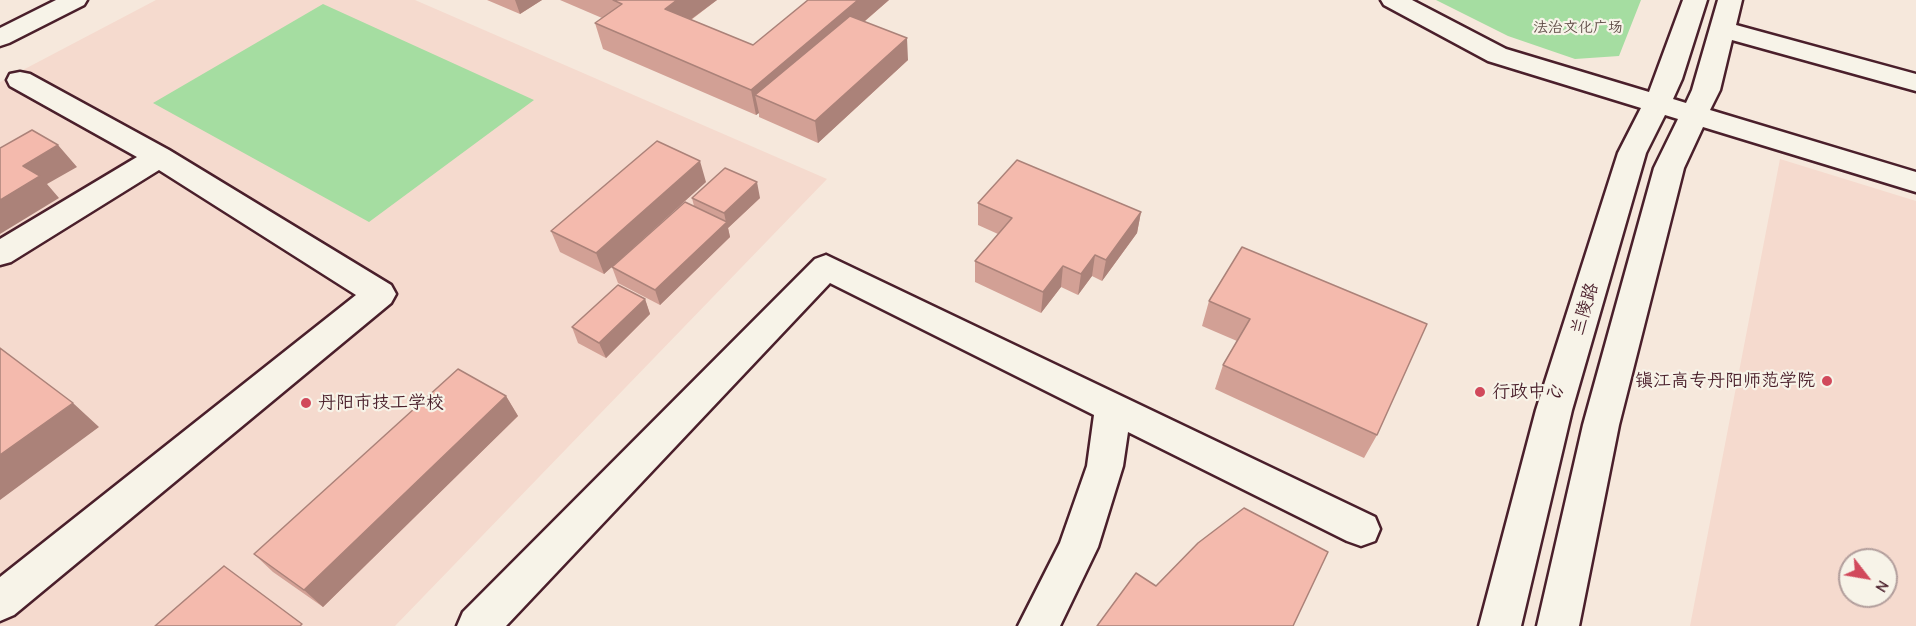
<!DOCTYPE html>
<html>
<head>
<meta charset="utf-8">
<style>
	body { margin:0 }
	#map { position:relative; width:1916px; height:626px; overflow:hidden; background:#f6e8dc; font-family:"Comic Neue",sans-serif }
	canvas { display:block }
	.north { position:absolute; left:1838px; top:548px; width:60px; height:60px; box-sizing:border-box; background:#f7f3e8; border:2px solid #b29e9c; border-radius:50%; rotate:121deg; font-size:16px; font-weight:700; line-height:24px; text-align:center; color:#4a1f2b }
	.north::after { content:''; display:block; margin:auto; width:21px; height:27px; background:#d1495b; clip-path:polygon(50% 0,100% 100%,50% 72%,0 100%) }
</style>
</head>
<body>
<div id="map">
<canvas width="1916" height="626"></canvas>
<div class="north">N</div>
</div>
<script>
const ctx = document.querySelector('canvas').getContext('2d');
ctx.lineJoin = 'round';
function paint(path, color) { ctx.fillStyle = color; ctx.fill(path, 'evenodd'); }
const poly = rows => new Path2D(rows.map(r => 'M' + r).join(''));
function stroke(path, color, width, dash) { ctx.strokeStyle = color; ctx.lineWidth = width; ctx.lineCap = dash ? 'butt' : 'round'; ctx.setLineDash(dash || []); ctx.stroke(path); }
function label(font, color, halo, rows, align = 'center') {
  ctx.font = font + ' "Comic Neue","LXGW WenKai TC",sans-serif'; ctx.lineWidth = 4.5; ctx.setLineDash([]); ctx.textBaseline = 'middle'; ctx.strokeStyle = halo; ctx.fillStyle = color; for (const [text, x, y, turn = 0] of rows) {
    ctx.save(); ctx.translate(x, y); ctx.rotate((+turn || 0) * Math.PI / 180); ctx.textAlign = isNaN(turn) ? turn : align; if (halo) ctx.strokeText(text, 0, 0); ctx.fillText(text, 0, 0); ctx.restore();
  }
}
paint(poly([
	[156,0,415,0,827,179,395,626,0,626,0,82],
	[1780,159,1916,201,1916,626,1690,626],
	[1850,560,1886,560,1886,596,1850,596]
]), '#f5dace');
paint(poly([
	[1436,0,1641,0,1619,56,1575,59,1508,36],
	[323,4,534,100,369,222,153,103]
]), '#a5dda1');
const minor = poly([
	[56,0,87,0,84,5,9,43,0,46,0,28,56,0],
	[1381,0,1412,0,1506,49,1649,92,1683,0,1707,0,1682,79,1673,99,1686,103,1692,90,1718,0,1742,0,1736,25,1916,74,1916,91,1732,40,1720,90,1710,110,1916,172,1916,192,1703,127,1684,168,1619,425,1579,626,1537,626,1583,425,1654,168,1678,119,1665,115,1646,153,1572,410,1521,626,1479,626,1536,410,1618,153,1641,108,1488,61,1384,5,1381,0],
	[20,72,30,74,169,150,391,285,396,294,391,303,14,615,0,621,0,577,356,295,159,170,11,262,0,265,0,239,137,157,10,86,7,80,10,74,20,72],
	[826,255,1375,517,1380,529,1375,541,1361,546,1347,541,1128,432,1123,466,1098,547,1060,626,1018,626,1060,543,1087,466,1094,415,830,283,506,626,457,626,463,612,815,259,826,255]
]);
stroke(minor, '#4a1f2b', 5);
paint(minor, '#f7f3e8');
paint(poly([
	[487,0,542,0,520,14],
	[560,0,717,0,691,20,753,45,808,0,889,0,864,22,908,60,818,143,759,117,759,113,756,115,603,49,595,23,602,18],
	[706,182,604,274,560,252,551,231],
	[692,198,760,198,728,228,730,237,660,305,618,283,612,267,694,206],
	[978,203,1141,212,1137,233,1102,281,1092,276,1078,295,1061,287,1041,313,975,282,975,261,998,234,978,225],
	[1242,247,1377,435,1364,458,1215,389,1223,365,1237,341,1202,326,1209,301],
	[645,299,650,314,606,358,578,343,572,327],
	[506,396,518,416,323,607,273,572,254,554]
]), '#d2a095');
paint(poly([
	[515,0,542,0,520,14],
	[677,0,717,0,671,34,665,9],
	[858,0,889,0,771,102,755,95,759,113,756,115,751,90],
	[907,38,908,60,818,143,815,121],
	[58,145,77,167,47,184,59,198,0,234,0,200,23,166],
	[700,161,706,182,604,274,596,253],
	[757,182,760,198,728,228,730,237,660,305,655,290,726,222,724,213],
	[1141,212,1137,233,1102,281,1106,260],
	[1095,255,1092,276,1078,295,1081,274],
	[1063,266,1061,287,1041,313,1043,292],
	[645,299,650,314,606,358,599,343],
	[506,396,518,416,323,607,304,590],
	[73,403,99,427,0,500,0,455]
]), '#ab8279');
const building = poly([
	[613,0,677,0,665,9,753,45,808,0,858,0,751,90,595,23,622,4,613,0],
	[850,16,907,38,815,121,755,95,850,16],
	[32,130,58,145,23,166,40,176,0,200,0,148,32,130],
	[657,141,700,161,596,253,551,231,657,141],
	[1017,160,1141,212,1106,260,1095,255,1081,274,1063,266,1043,292,975,261,1012,218,978,203,1017,160],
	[725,168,757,182,724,213,692,198,725,168],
	[685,202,727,222,655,290,612,267,685,202],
	[1242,247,1427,324,1377,435,1223,365,1250,319,1209,301,1242,247],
	[618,285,645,299,599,343,572,327,618,285],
	[0,348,73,403,0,455,0,348],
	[458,369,506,396,304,590,254,554,458,369],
	[1244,508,1328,552,1293,626,1097,626,1136,573,1156,586,1198,543,1244,508],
	[224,566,302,624,300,626,155,626,224,566]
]);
paint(building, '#f4baad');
stroke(building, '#ab8279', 1.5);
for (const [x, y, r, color] of [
	[1827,381,6,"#d1495b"],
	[1480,392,6,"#d1495b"],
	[306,403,6,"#d1495b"]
]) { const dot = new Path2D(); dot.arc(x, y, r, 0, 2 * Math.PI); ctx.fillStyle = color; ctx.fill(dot); stroke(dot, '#f7f3e8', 2); }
label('15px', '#614e48', '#f7f3e8', [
	["法治文化广场",1578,28]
]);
label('18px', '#4a1f2b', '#f7f3e8', [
	["兰陵路",1585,309,-73]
]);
label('18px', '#4a1f2b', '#f7f3e8', [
	["镇江高专丹阳师范学院",1815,381,"right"],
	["行政中心",1492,392],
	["丹阳市技工学校",318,403]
], 'left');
</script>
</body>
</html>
